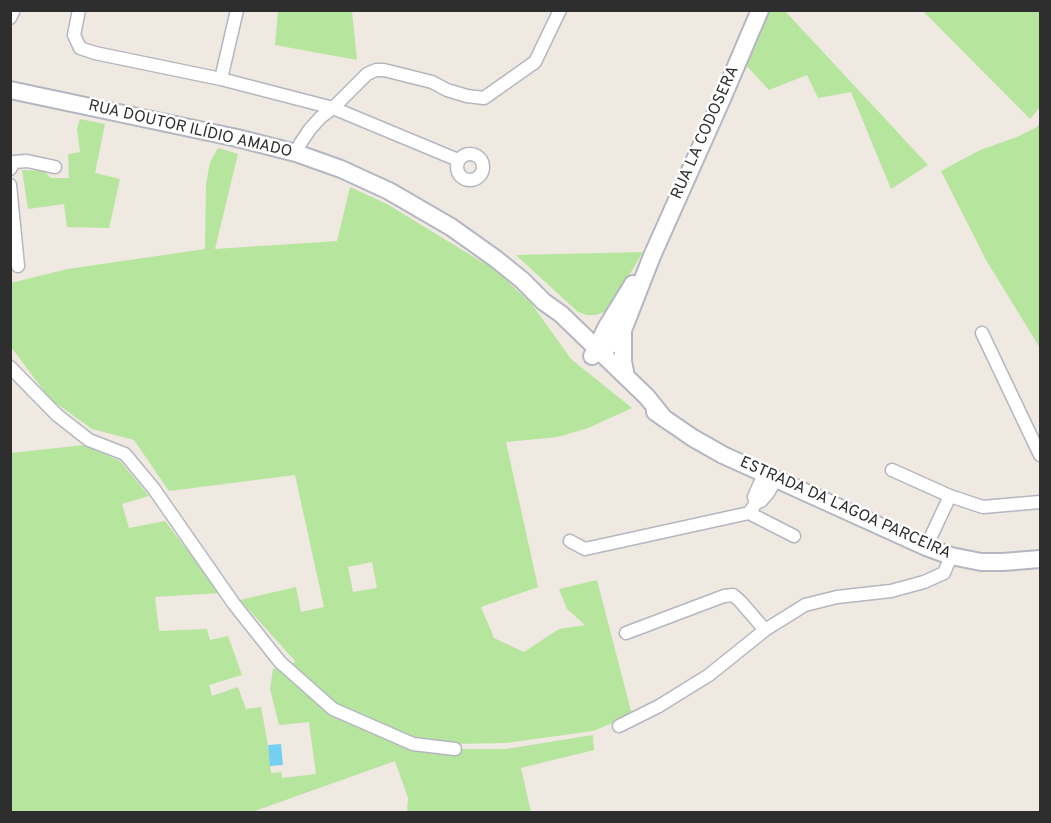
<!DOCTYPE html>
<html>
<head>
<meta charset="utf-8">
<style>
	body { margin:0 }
	#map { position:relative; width:1051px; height:823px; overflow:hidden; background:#efe9e1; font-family:Overpass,sans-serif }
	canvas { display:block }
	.frame { position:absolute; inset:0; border:12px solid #2e2e2e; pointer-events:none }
</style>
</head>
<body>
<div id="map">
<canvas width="1051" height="823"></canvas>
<div class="frame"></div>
</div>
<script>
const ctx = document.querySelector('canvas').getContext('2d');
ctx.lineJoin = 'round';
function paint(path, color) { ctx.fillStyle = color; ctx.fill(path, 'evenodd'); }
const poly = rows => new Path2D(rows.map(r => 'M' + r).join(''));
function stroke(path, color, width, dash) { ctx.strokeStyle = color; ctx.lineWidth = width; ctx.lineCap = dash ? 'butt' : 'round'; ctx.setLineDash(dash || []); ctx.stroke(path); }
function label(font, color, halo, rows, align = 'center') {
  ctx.font = font + ' Overpass,sans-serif'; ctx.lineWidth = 5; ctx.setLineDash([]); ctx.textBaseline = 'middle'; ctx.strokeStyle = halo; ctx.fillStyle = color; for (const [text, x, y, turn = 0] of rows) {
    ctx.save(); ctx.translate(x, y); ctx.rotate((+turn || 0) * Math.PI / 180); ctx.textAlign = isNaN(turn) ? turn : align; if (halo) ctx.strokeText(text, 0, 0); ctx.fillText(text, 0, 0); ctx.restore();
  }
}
paint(poly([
	[278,11,352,11,357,60,275,45],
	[769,11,785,11,928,165,891,189,851,92,818,98,807,75,769,90,746,65],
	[923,11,1040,11,1040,107,1030,119],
	[80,119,105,124,95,173,120,179,109,228,67,227,64,204,28,209,22,170,44,171,51,178,69,178,68,154,80,152,77,129],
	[1040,123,1040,348,986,260,941,171,980,150,1017,137,1037,127],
	[218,148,238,154,215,249,337,241,350,187,387,204,495,270,531,303,571,359,632,408,588,428,558,437,506,442,538,587,481,607,494,638,524,652,559,629,585,625,567,609,559,589,597,580,632,715,593,731,506,743,455,744,417,738,412,743,455,749,506,749,593,735,594,750,521,768,531,812,407,812,408,798,395,761,252,812,11,812,11,453,84,445,120,461,149,496,122,504,129,528,165,521,220,593,155,597,159,631,207,629,210,640,228,636,242,675,209,685,212,696,238,687,246,709,261,707,268,745,271,773,281,772,282,778,316,774,309,722,279,725,270,689,273,669,296,662,240,600,296,587,301,612,324,607,295,475,169,491,134,440,92,429,50,399,11,347,10,283,68,269,205,249,206,184,210,162],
	[372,562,377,588,353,592,348,567],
	[643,252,610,307,604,312,596,315,587,315,578,312,516,255]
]), '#b6e59e');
paint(poly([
	[281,744,283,765,270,766,268,745]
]), '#75cff0');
const street = poly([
	[79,10,74,35,80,48,95,53,221,79,333,108,458,160],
	[10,18,14,10],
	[221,79,237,10],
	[296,153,300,144,310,129,321,117,333,108,367,74,376,70,384,70,432,82,447,90,467,96,484,98,535,62,560,10],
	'457 167a13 13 0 1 1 26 0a13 13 0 1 1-26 0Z',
	[10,169,14,162,27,161,55,167],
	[10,185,18,266],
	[982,333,1040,455],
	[10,367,57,415,89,440,125,454,154,489,234,604,280,662,333,709,413,744,455,749],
	[892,470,950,496],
	[756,503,754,497,764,474],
	[749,513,794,536],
	[570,541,585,549,749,513,756,503,761,501,768,493,776,479],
	[926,547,950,496,983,507,1040,502],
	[626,633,724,596,733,595,740,601,765,630],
	[619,726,659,706,709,675,765,630,805,605,837,597,891,591,924,582,944,573,951,556]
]);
const secondary = poly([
	[10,90,237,138,296,153,341,169,389,191,451,227,496,259,522,280,544,302,561,314,647,397,663,417],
	[623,330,623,361,626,377],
	[598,351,599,343,606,328,633,284],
	[592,356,598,351,609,346,616,340,623,330,652,256,722,99,760,10],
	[655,412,693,438,723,455,926,547,951,556,981,562,1003,562,1040,559]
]);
stroke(street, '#b4b7c1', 15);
stroke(secondary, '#b4b7c1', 20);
stroke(street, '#fff', 12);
stroke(secondary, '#fff', 16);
label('16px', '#2e2e2e', '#fff', [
	["RUA DOUTOR ILÍDIO AMADO",190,130,13],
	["RUA LA CODOSERA",706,133,-66],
	["ESTRADA DA LAGOA PARCEIRA",845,509,24]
]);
</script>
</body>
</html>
